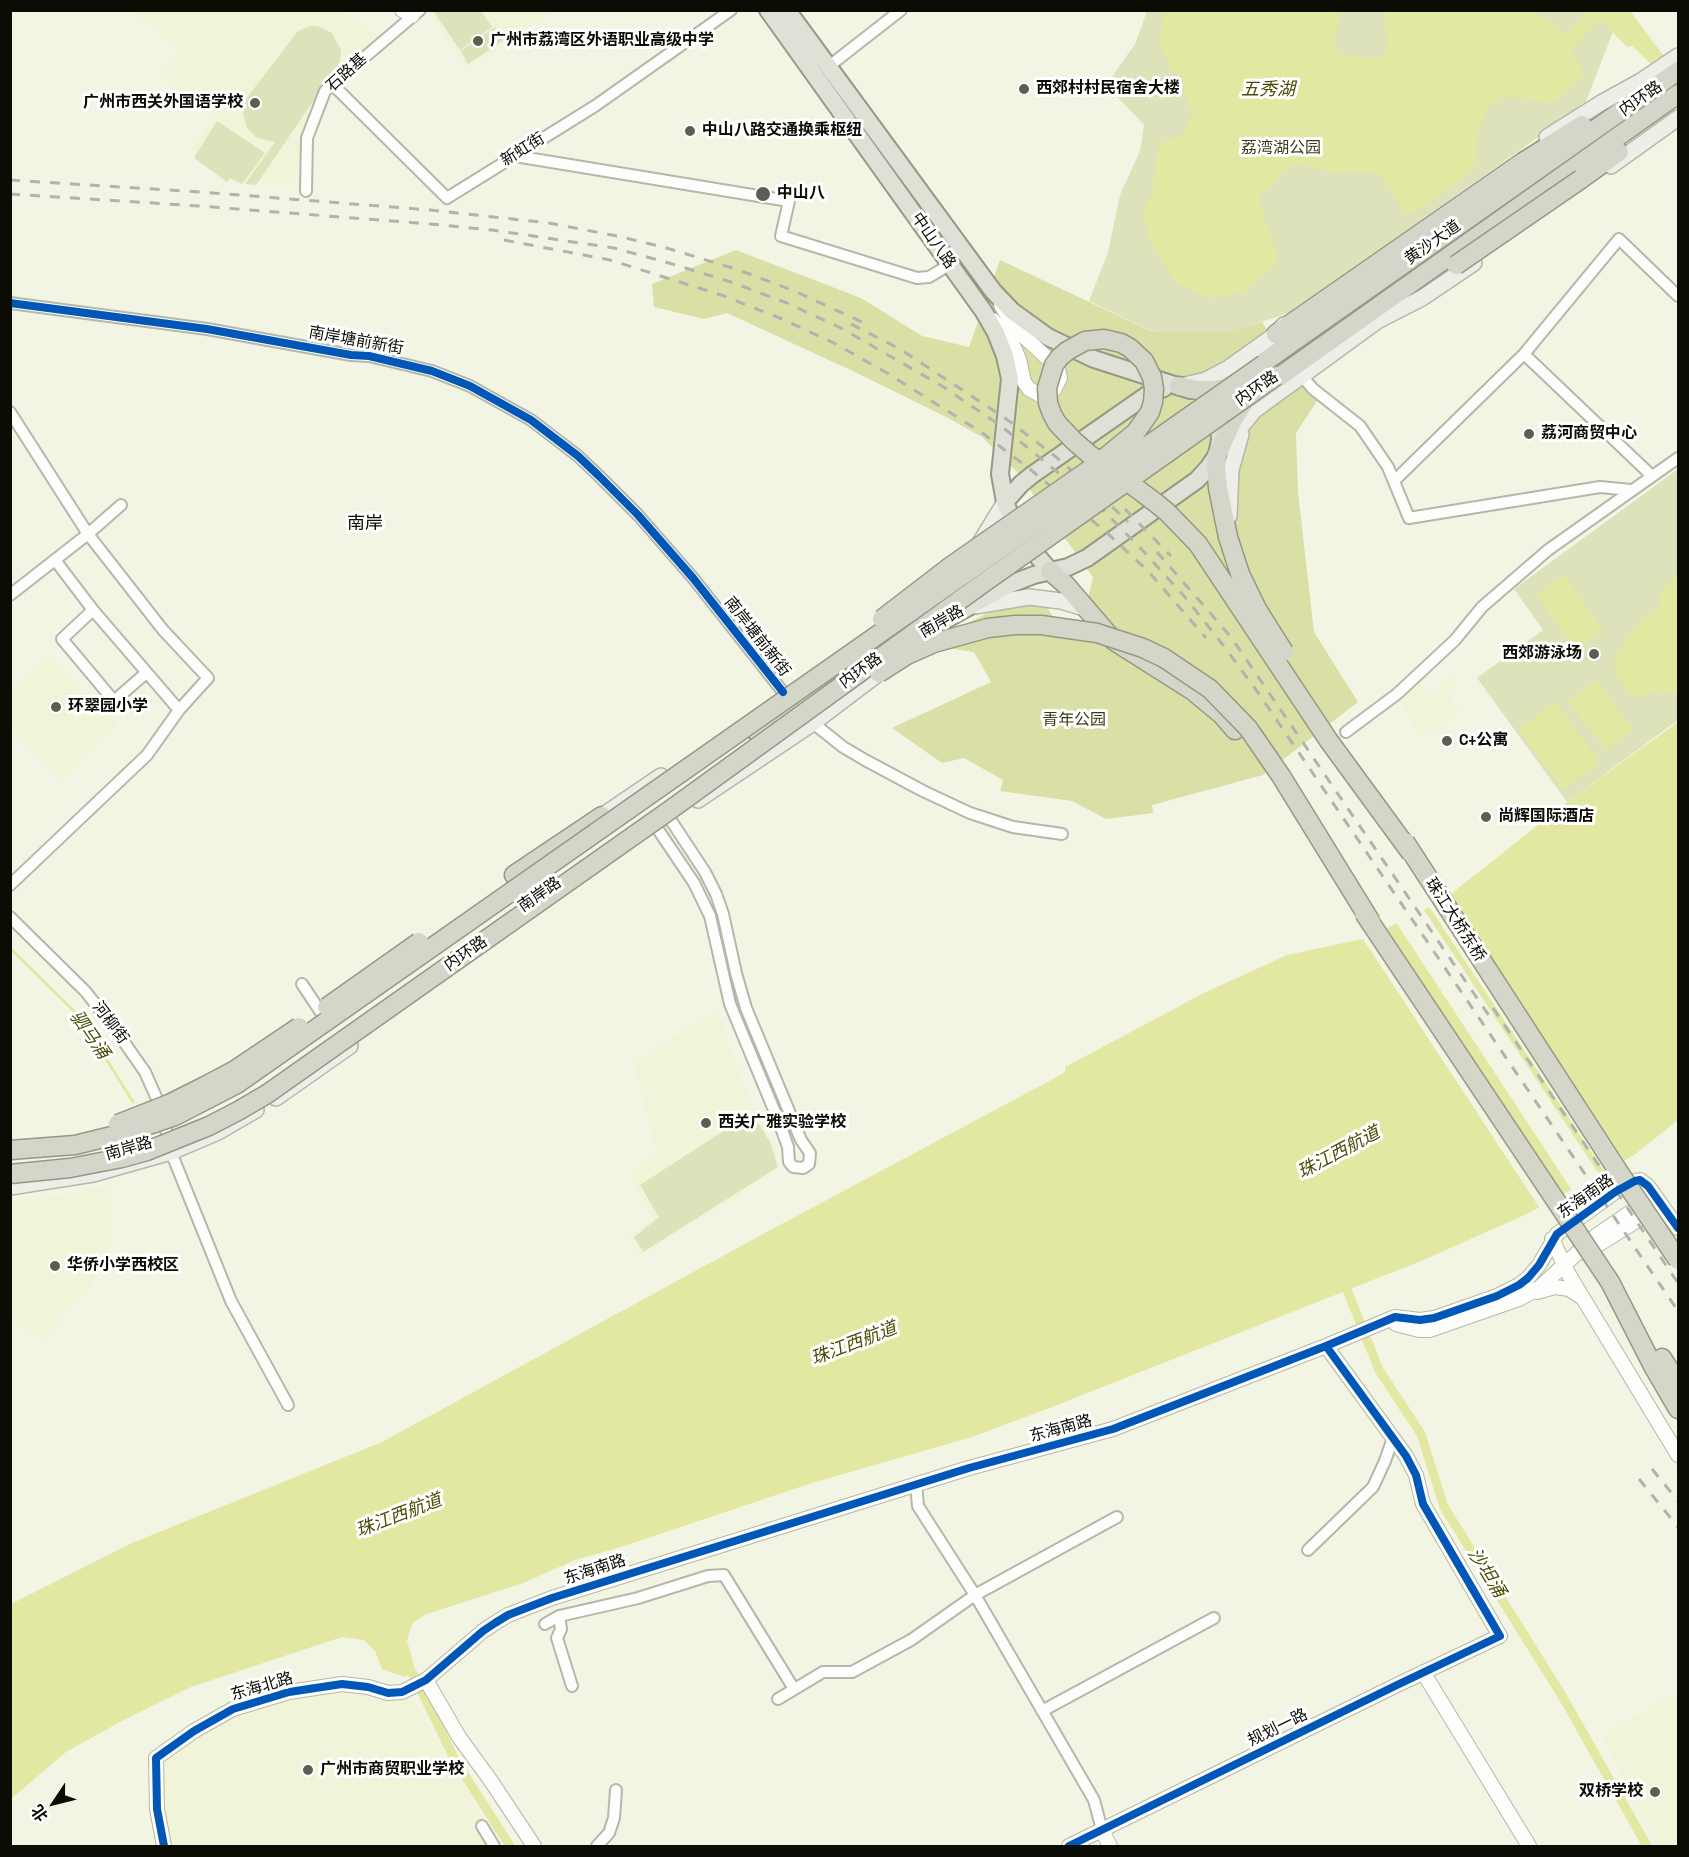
<!DOCTYPE html>
<html>
<head>
<meta charset="utf-8">
<style>
	body { margin:0 }
	#map { position:relative; width:1689px; height:1857px; overflow:hidden; background:#f3f5e4; font-family:"Archivo Narrow","Noto Sans SC",sans-serif }
	canvas { display:block }
	.frame { position:absolute; inset:0; border:12px solid #0b0c04; pointer-events:none }
	.north { position:absolute; left:24px; top:1773px; width:60px; height:60px; -webkit-text-stroke:4px #fff; paint-order:stroke; rotate:235deg; font-size:16px; font-weight:700; line-height:24px; text-align:center; color:#0b0c04 }
	.north::after { content:''; display:block; margin:auto; width:21px; height:27px; background:#0b0c04; clip-path:polygon(50% 0,100% 100%,50% 72%,0 100%) }
</style>
</head>
<body>
<div id="map">
<canvas width="1689" height="1857"></canvas>
<div class="frame"></div>
<div class="north">北</div>
</div>
<script>
const ctx = document.querySelector('canvas').getContext('2d');
ctx.lineJoin = 'round';
function paint(path, color) { ctx.fillStyle = color; ctx.fill(path, 'evenodd'); }
const poly = rows => new Path2D(rows.map(r => 'M' + r).join(''));
function stroke(path, color, width, dash) { ctx.strokeStyle = color; ctx.lineWidth = width; ctx.lineCap = dash ? 'butt' : 'round'; ctx.setLineDash(dash || []); ctx.stroke(path); }
function label(font, color, halo, rows, align = 'center') {
  ctx.font = font + ' "Archivo Narrow","Noto Sans SC",sans-serif'; ctx.lineWidth = 6; ctx.setLineDash([]); ctx.textBaseline = 'middle'; ctx.strokeStyle = halo; ctx.fillStyle = color; for (const [text, x, y, turn = 0] of rows) {
    ctx.save(); ctx.translate(x, y); ctx.rotate((+turn || 0) * Math.PI / 180); ctx.textAlign = isNaN(turn) ? turn : align; if (halo) ctx.strokeText(text, 0, 0); ctx.fillText(text, 0, 0); ctx.restore();
  }
}
paint(poly([
	[433,10,554,11,468,69,429,13],
	[131,11,339,11,379,35,323,87,304,137,295,185,225,180,191,150,214,119,158,76,181,49],
	[45,655,118,723,64,781,11,729,11,691],
	[1454,675,1457,683,1448,693,1459,710,1447,724,1421,738,1397,698,1418,680,1428,696],
	[716,1010,751,1103,774,1142,779,1171,640,1256,628,1237,654,1218,630,1175,657,1153,634,1063],
	[110,1185,113,1210,111,1244,89,1288,42,1341,11,1317,11,1199,45,1198],
	[352,1690,376,1697,412,1697,484,1818,474,1824,487,1846,172,1846,163,1805,162,1761,198,1733,236,1713,303,1694],
	[1678,1690,1678,1846,1660,1846,1602,1737]
]), '#f1f4d8');
paint(poly([
	[436,10,481,11,492,27,460,50,434,12],
	[1147,11,1621,11,1585,104,1292,312,1230,332,1154,332,1089,301,1108,252,1120,195,1140,151,1144,125,1106,85,1135,44],
	[310,26,317,26,332,33,341,50,340,62,256,185,245,184,275,142,257,138,247,128,243,114,246,99,298,31],
	[495,27,504,40,468,64,461,51],
	[217,121,265,153,242,184,230,178,227,182,194,158],
	[1678,469,1678,720,1567,802,1477,678,1543,630,1514,589],
	[742,1119,759,1124,770,1142,778,1167,643,1252,634,1237,659,1217,640,1185]
]), '#dee2ba');
paint(poly([
	[736,250,861,298,922,336,969,347,1000,260,1153,332,1230,332,1262,322,1317,401,1296,433,1298,492,1314,632,1358,702,1263,775,1152,805,1153,813,1106,819,1072,801,1000,791,1003,780,964,758,942,763,892,728,991,682,974,652,927,645,989,612,1044,603,1054,618,1082,625,1093,577,1016,471,982,437,948,418,857,373,727,313,704,319,654,307,652,284]
]), '#dadfa5');
paint(poly([
	[1520,11,1534,12,1559,28,1584,74,1556,101,1547,103,1526,98,1504,97,1494,101,1486,111,1477,134,1474,166,1467,175,1414,213,1407,213,1401,209,1385,180,1376,174,1362,171,1333,173,1298,164,1288,167,1259,198,1278,261,1248,289,1210,299,1175,281,1149,239,1143,213,1152,192,1159,144,1185,134,1192,112,1188,105,1182,80,1168,64,1159,37,1164,11,1341,11,1334,44,1339,55,1380,59,1388,48,1383,11],
	[1592,11,1630,11,1678,75,1678,108,1650,63,1632,46,1627,47],
	[1678,572,1678,694,1677,695,1666,691,1655,690,1637,698,1629,693,1615,674,1614,664,1617,652,1636,626,1661,604,1660,598,1662,591],
	[1564,575,1604,631,1576,651,1536,595],
	[1596,680,1633,728,1606,750,1568,701],
	[1555,702,1600,763,1563,790,1518,729],
	[1678,722,1678,1120,1634,1155,1529,1213,1421,1261,1047,1409,972,1437,812,1483,621,1547,575,1560,523,1583,424,1615,412,1624,407,1641,416,1672,405,1677,382,1669,375,1651,364,1640,342,1637,191,1687,122,1721,66,1752,11,1799,11,1604,132,1543,382,1442,763,1234,1055,1078,1065,1072,1065,1067,1202,994,1287,955,1367,938,1442,901,1567,802]
]), '#e2e7a2');
paint(poly([
	[1448,893,1626,1163,1606,1174,1428,905],
	[1422,907,1601,1177,1573,1192,1395,921],
	[1385,926,1564,1197,1541,1210,1361,936]
]), '#f3f5e4');
stroke(poly([
	[10,948,80,1017,133,1102]
]), '#e2e7a2', 3);
stroke(poly([
	[1347,1290,1379,1370,1421,1434,1444,1507,1561,1694,1647,1846],
	[413,1674,455,1760,510,1846]
]), '#e2e7a2', 9);
stroke(poly([
	[1568,42,1599,10]
]), '#e2e7a2', 16);
const minor = poly([
	[828,67,901,10],
	[333,85,447,198,595,106,731,10],
	[515,156,789,201,781,236,917,278,929,277,949,265],
	[306,191,307,138,325,91,420,10],
	[10,303,207,329,351,355,369,356,432,371,470,386,531,420,578,456,598,475,638,515,693,578,783,692],
	[1524,354,1619,239,1678,296],
	[1302,376,1313,389,1360,426,1388,467,1409,518,1600,487,1631,490],
	[10,412,88,534,163,630,208,678,179,710,147,755,10,885],
	[1394,481,1524,354,1652,476],
	[55,560,93,610,179,710],
	[10,595,88,534,121,505],
	[93,610,62,639,114,701,146,673],
	[813,723,843,747,865,760,923,791,970,813,1013,827,1062,834],
	[1346,732,1397,694,1455,640,1482,607,1548,550,1678,458],
	[657,828,694,883,710,916,730,1004,779,1122,788,1147,789,1162,793,1167,803,1168,809,1164,810,1153,801,1140,746,1008,736,973,723,914,716,894,705,872,670,819],
	[10,917,86,992,117,1032,145,1072,161,1108,171,1152,231,1301,288,1405],
	[302,984,326,1020],
	[916,1484,918,1506,975,1595,1094,1800,1102,1830],
	[1308,1550,1373,1487,1385,1461,1393,1438],
	[559,1616,561,1629,557,1638,572,1686],
	[545,1624,559,1616,638,1598,708,1576,724,1575,794,1689],
	[778,1699,823,1672,852,1672,911,1640,975,1595,1117,1517],
	[1042,1711,1214,1618],
	[482,1826,494,1846],
	[597,1846,609,1833,614,1818,616,1790]
]);
const tertiary = poly([
	[402,10,412,16],
	[993,320,1012,343,1019,359,1024,382,1029,389,1040,395,1046,395,1054,390,1060,378,1058,368,1016,329,1001,305],
	[1552,1239,1569,1275,1678,1455],
	[1585,1253,1633,1223,1657,1212],
	[1537,1292,1555,1287,1569,1289,1581,1297],
	[1396,1324,1419,1330,1430,1330,1519,1299,1539,1288,1597,1235,1629,1213,1651,1205],
	[1423,1672,1529,1846],
	[426,1680,459,1737,491,1781,534,1846],
	[1102,1830,1110,1846],
	[164,1846,157,1809,156,1758,194,1731,233,1709,289,1692,342,1684,368,1687,388,1693,402,1692,426,1680,483,1631,495,1623,508,1615,552,1598,969,1468,1113,1429,1326,1346,1395,1317,1420,1320,1434,1318,1497,1296,1519,1285,1528,1278,1539,1265,1557,1234,1615,1192,1635,1181,1640,1180,1648,1186,1678,1228],
	[1069,1846,1397,1685,1500,1636,1423,1504,1416,1475,1406,1456,1326,1346]
]);
const secondary = poly([
	[1547,137,1601,103,1641,81,1678,56],
	[1611,166,1678,118],
	[1379,320,1422,298,1474,263],
	[1185,385,1206,380,1227,369,1276,334,1284,325],
	[1223,448,1255,410,1387,314],
	[1229,516,1231,470,1241,434],
	[978,546,1005,502],
	[975,606,1029,597,1061,601,1084,608],
	[698,800,813,723,887,667],
	[595,823,602,816,661,776],
	[276,1098,350,1046],
	[10,1187,93,1174,171,1152,218,1132,256,1110]
]);
const primary = poly([
	[768,10,984,312,996,333,1005,356,1010,379,1000,474,1005,502,1017,532,1050,571],
	[787,10,993,291,1012,311,1048,337,1094,359,1190,390],
	[1005,502,1021,484,1032,475,1147,395,1164,388],
	[938,624,1008,585,1034,575,1068,567,1087,558,1197,480,1208,468,1217,455,1220,440,1219,428,1209,407],
	[755,731,941,602]
]);
const trunk = poly([
	[1581,179,1619,152],
	[1276,334,1523,162,1582,125],
	[1179,386,1197,390,1214,390,1225,388,1236,382,1678,71],
	[1050,571,1066,585,1114,641,1193,691,1222,715,1235,730],
	[1240,574,1228,537,1218,488,1216,467,1217,455,1233,420,1245,401,1678,94],
	[514,875,602,816],
	[1610,1282,1653,1366,1678,1409],
	[1662,1358,1678,1383]
]);
stroke(minor, '#b5b7aa', 14);
stroke(tertiary, '#b5b7aa', 16);
stroke(secondary, '#b5b7aa', 18);
stroke(primary, '#969883', 20);
stroke(trunk, '#969883', 21);
stroke(minor, '#fdfefb', 10);
stroke(tertiary, '#fdfefb', 14);
stroke(secondary, '#eeeee9', 15);
stroke(primary, '#dfe1d6', 16);
stroke(trunk, '#d5d6ca', 18);
stroke(poly([
	[10,180,201,192,430,210,549,223,617,236,663,247,736,269,792,290,862,322],
	[10,194,199,206,430,224,492,230,614,248,669,263,731,282,787,303,841,328,942,386,1001,426,1100,507,1145,553,1184,596,1223,645,1259,694,1678,1311],
	[504,240,610,260,724,296,782,319,834,343,887,373,981,432,1031,470,1106,532,1148,571,1206,638],
	[851,324,900,349,1005,418,1056,457,1105,500,1128,522],
	[1125,509,1171,556],
	[1157,552,1231,637,1494,1023],
	[1493,1008,1678,1283],
	[1652,1469,1678,1501],
	[1639,1479,1678,1527]
]), '#b2b2ae', 3, [10, 10]);
const trunkBridge = poly([
	[1456,265,1581,179],
	[1240,574,1257,609,1284,652],
	[882,619,951,566,1086,472,1108,455,1136,432,1150,412,1153,402,1154,389,1152,377,1144,361,1130,348,1121,343,1104,339,1085,341,1067,351,1059,358,1054,365,1047,388,1048,403,1052,414,1057,423,1074,441,1089,454,1128,482,1156,503,1167,512,1198,544,1329,741,1411,853],
	[879,673,907,655,934,643,988,628,1015,625,1041,625,1097,633,1143,648,1164,658,1210,689,1248,728,1281,776,1371,922],
	[1405,842,1620,1174,1678,1260],
	[1364,913,1610,1282],
	[327,1007,419,942],
	[118,1124,169,1104,205,1086,235,1070,299,1027],
	[10,1150,75,1145,128,1132,175,1116,237,1084,1264,364],
	[10,1174,70,1168,122,1158,147,1151,209,1126,238,1111,267,1094,670,810,982,584,1276,376]
]);
stroke(trunkBridge, '#969883', 21, []);
stroke(trunkBridge, '#d5d6ca', 18);
stroke(poly([
	[10,303,207,329,351,355,369,356,432,371,470,386,531,420,578,456,598,475,638,515,693,578,783,692],
	[164,1846,157,1809,156,1758,194,1731,233,1709,289,1692,342,1684,368,1687,388,1693,402,1692,426,1680,483,1631,495,1623,508,1615,552,1598,969,1468,1113,1429,1326,1346,1395,1317,1420,1320,1434,1318,1497,1296,1519,1285,1528,1278,1539,1265,1557,1234,1615,1192,1635,1181,1640,1180,1648,1186,1678,1228],
	[1069,1846,1397,1685,1500,1636,1423,1504,1416,1475,1406,1456,1326,1346]
]), '#0057b8', 8);
for (const [x, y, r, color] of [
	[478,41,6,"#5c5e52"],
	[1024,89,6,"#5c5e52"],
	[255,103,6,"#5c5e52"],
	[690,131,6,"#5c5e52"],
	[763,194,8,"#5c5e52"],
	[1529,434,6,"#5c5e52"],
	[1594,654,6,"#5c5e52"],
	[56,707,6,"#5c5e52"],
	[1447,741,6,"#5c5e52"],
	[1486,817,6,"#5c5e52"],
	[706,1123,6,"#5c5e52"],
	[55,1266,6,"#5c5e52"],
	[308,1770,6,"#5c5e52"],
	[1655,1792,6,"#5c5e52"]
]) { const dot = new Path2D(); dot.arc(x, y, r, 0, 2 * Math.PI); ctx.fillStyle = color; ctx.fill(dot); stroke(dot, '#fff', 2); }
label('bold 16px', '#0b0c04', '#fff', [
	["广州市荔湾区外语职业高级中学",490,41],
	["西郊村村民宿舍大楼",1036,89],
	["广州市西关外国语学校",243,103,"right"],
	["中山八路交通换乘枢纽",702,131],
	["中山八",777,194],
	["荔河商贸中心",1541,434],
	["西郊游泳场",1582,654,"right"],
	["环翠园小学",68,707],
	["C+公寓",1459,741],
	["尚辉国际酒店",1498,817],
	["西关广雅实验学校",718,1123],
	["华侨小学西校区",67,1266],
	["广州市商贸职业学校",320,1770],
	["双桥学校",1643,1792,"right"]
], 'left');
label('16px', '#0b0c04', '#fff', [
	["石路基",347,73,-42],
	["内环路",1641,99,-35],
	["新虹街",523,150,-32],
	["中山八路",933,241,55],
	["黄沙大道",1433,243,-35],
	["南岸塘前新街",356,341,10],
	["内环路",1257,389,-35],
	["南岸路",942,622,-30],
	["南岸塘前新街",757,637,52],
	["内环路",861,671,-36],
	["南岸路",540,895,-35],
	["珠江大桥东桥",1455,920,57],
	["内环路",466,954,-35],
	["河柳街",110,1023,53],
	["南岸路",129,1149,-16],
	["东海南路",1586,1197,-35],
	["东海南路",1061,1429,-15],
	["东海南路",595,1570,-18],
	["东海北路",262,1687,-16],
	["规划一路",1278,1728,-26]
]);
label('16px', '#393c15', '#fff', [
	["荔湾湖公园",1281,149],
	["青年公园",1074,721]
]);
label('italic 18px', '#4a4d05', '#fff', [
	["五秀湖",1268,90],
	["驷马涌",89,1035,55],
	["珠江西航道",1339,1153,-28],
	["珠江西航道",854,1344,-21],
	["珠江西航道",399,1516,-21],
	["沙坦涌",1486,1573,58]
]);
label('18px', '#0b0c04', '#fff', [
	["南岸",365,524]
]);
</script>
</body>
</html>
